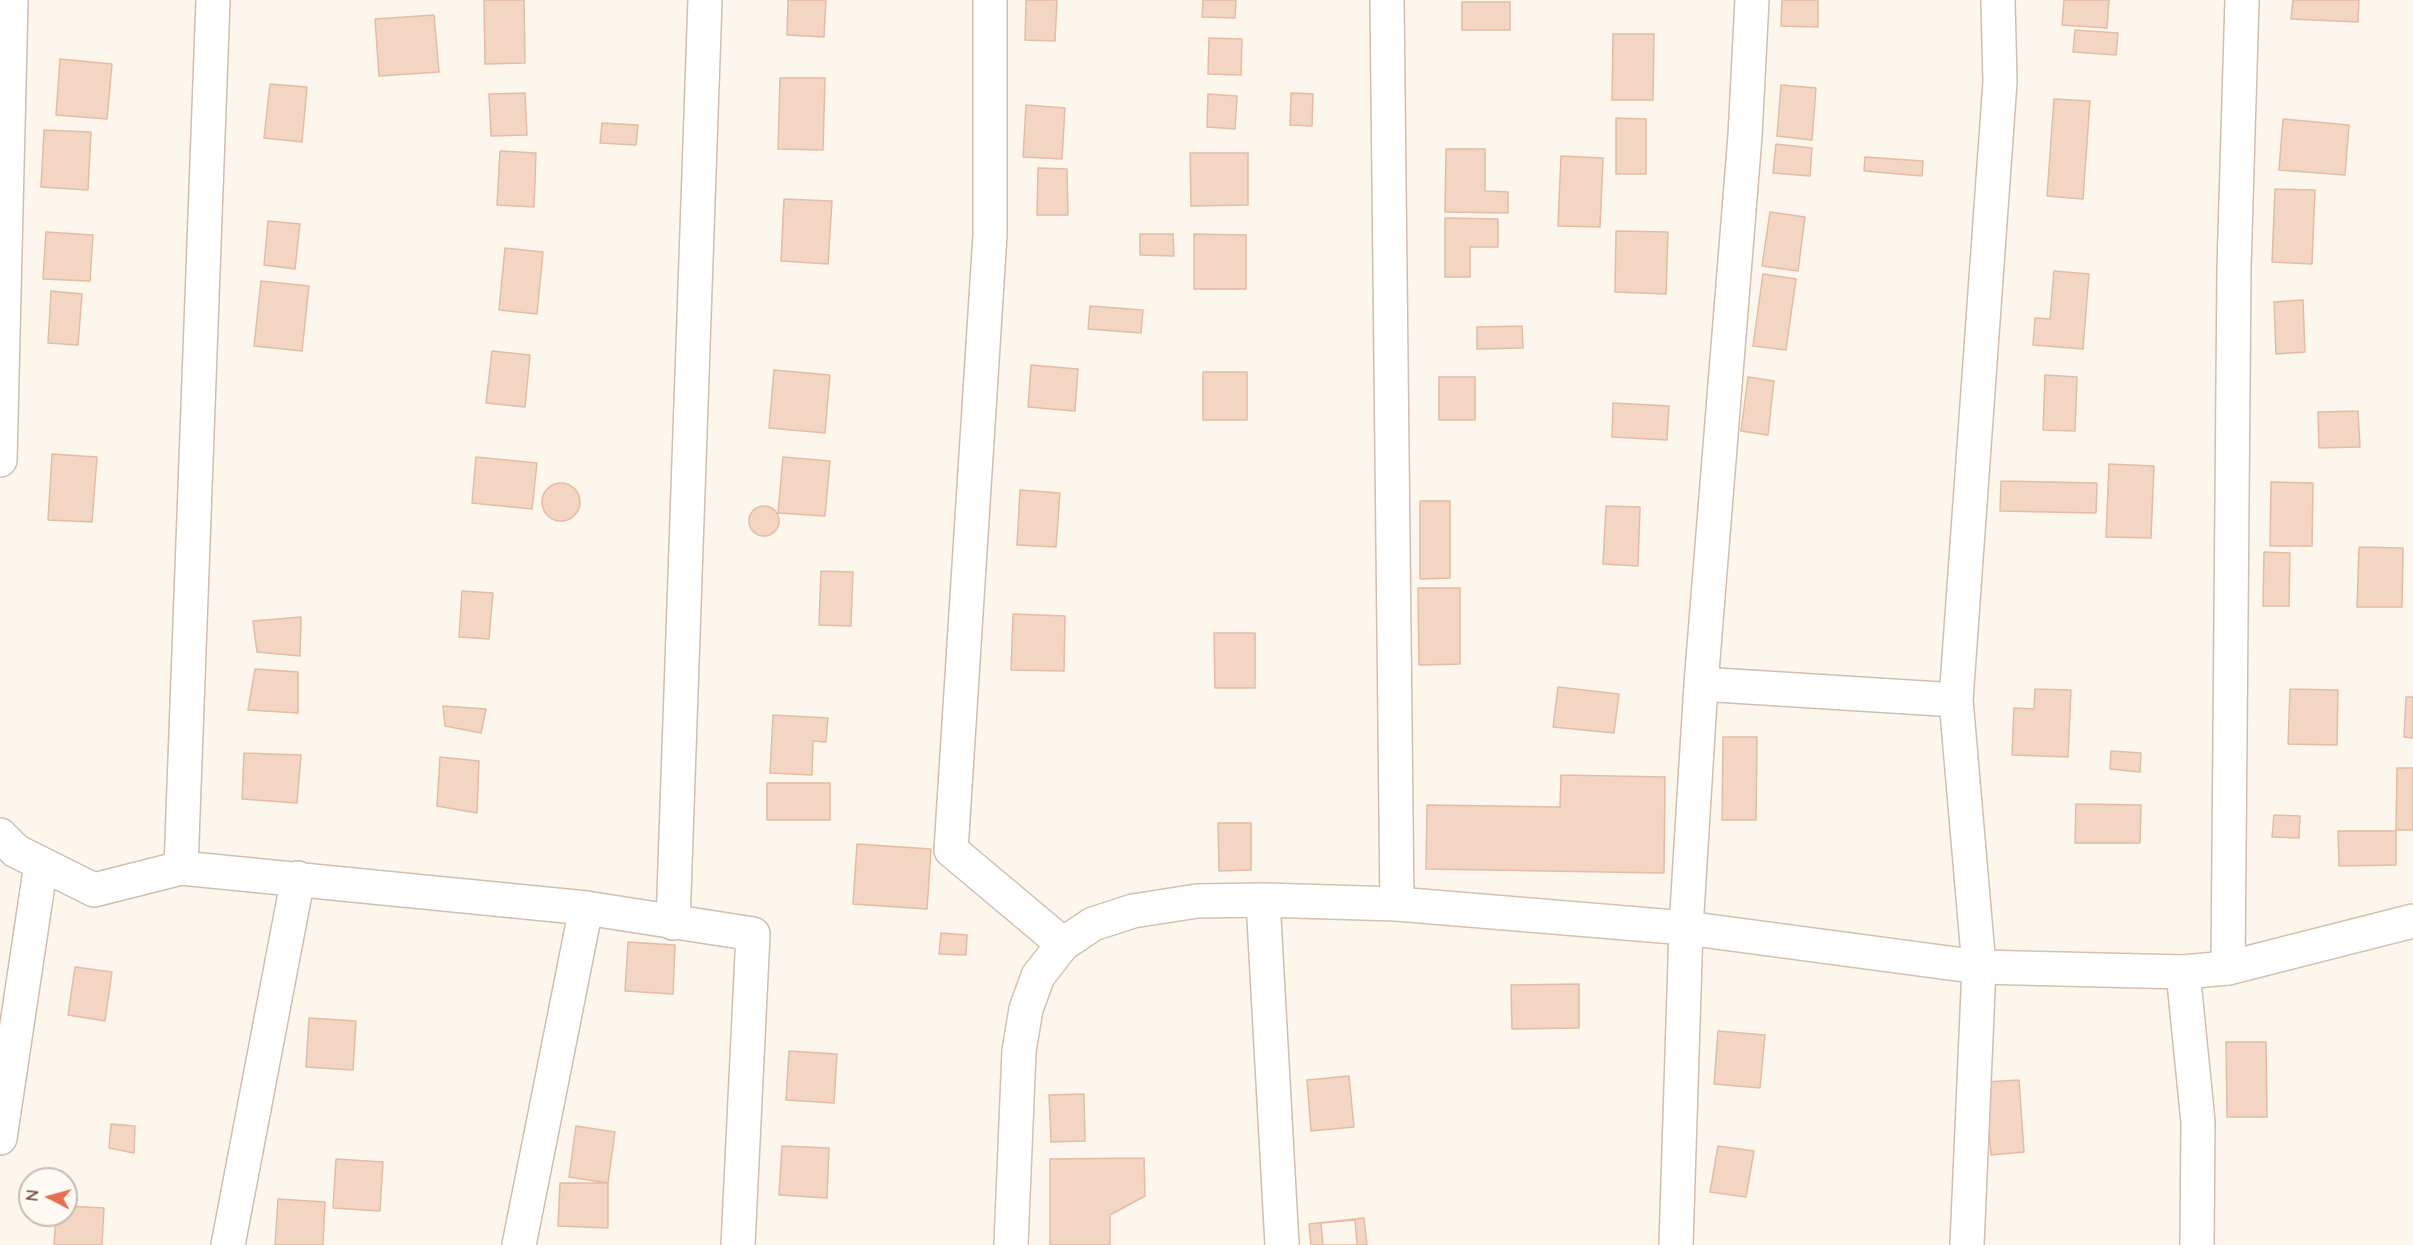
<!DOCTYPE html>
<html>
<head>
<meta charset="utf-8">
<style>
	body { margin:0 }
	#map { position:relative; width:2413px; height:1245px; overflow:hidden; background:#fdf6ec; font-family:Quicksand,sans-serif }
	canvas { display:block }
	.north { position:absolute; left:18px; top:1167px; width:60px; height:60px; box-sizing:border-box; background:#fffaf3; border:2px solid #cabbb1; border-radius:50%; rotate:276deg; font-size:16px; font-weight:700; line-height:24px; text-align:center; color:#7a5c4d }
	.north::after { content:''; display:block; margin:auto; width:21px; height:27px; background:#e76f51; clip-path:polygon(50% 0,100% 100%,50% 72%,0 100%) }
</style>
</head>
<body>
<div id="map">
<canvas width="2413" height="1245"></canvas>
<div class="north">N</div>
</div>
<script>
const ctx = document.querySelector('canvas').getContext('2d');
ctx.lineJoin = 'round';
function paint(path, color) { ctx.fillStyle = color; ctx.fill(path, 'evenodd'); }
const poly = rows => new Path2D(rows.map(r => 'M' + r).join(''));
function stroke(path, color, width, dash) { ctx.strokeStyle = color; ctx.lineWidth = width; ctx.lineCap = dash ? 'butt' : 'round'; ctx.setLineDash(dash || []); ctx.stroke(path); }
const building = poly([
	[484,0,524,0,525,63,485,64,484,0],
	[788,0,826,0,824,37,787,35,788,0],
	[1026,0,1057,0,1055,41,1025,40,1026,0],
	[1203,0,1236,0,1235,18,1202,17,1203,0],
	[1782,0,1818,0,1818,27,1781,26,1782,0],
	[2064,0,2109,0,2107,28,2062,25,2064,0],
	[2293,0,2359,0,2358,22,2291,19,2293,0],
	[1462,2,1510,2,1510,30,1462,30,1462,2],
	[434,15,439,72,379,76,375,19,434,15],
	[2075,30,2118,33,2116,55,2073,52,2075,30],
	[1613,34,1654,34,1653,100,1612,100,1613,34],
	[1209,38,1242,39,1241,75,1208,74,1209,38],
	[60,59,112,64,107,119,56,115,60,59],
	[780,78,825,78,823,150,778,149,780,78],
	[270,84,307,87,302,142,264,138,270,84],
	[1781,85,1816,88,1812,140,1777,136,1781,85],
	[525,93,527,135,491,136,489,94,525,93],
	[1291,93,1313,94,1312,126,1290,125,1291,93],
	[1208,94,1237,96,1235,129,1207,127,1208,94],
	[2054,99,2090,101,2083,199,2047,196,2054,99],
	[1026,105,1065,108,1062,159,1023,157,1026,105],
	[1616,118,1646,119,1646,174,1616,174,1616,118],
	[2283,119,2349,125,2345,175,2279,170,2283,119],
	[602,123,638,125,636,145,600,143,602,123],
	[44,130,91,132,88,190,41,187,44,130],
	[1776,144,1812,148,1810,176,1773,173,1776,144],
	[1446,149,1485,149,1485,191,1508,192,1508,213,1445,212,1446,149],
	[500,151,536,153,534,207,497,205,500,151],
	[1190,153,1248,153,1248,205,1191,206,1190,153],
	[1561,156,1603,158,1600,227,1558,226,1561,156],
	[1865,157,1923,161,1922,176,1864,171,1865,157],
	[1038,168,1067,169,1068,215,1037,215,1038,168],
	[2275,189,2315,190,2312,264,2272,262,2275,189],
	[784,199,832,201,828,264,781,261,784,199],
	[1770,212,1805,217,1798,271,1762,266,1770,212],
	[1445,218,1498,219,1498,247,1470,247,1470,277,1445,277,1445,218],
	[268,221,300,224,295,269,264,265,268,221],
	[1616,231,1668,232,1666,294,1615,292,1616,231],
	[46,232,93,235,90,281,43,279,46,232],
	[1140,234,1173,234,1174,256,1140,255,1140,234],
	[1194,234,1246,235,1246,289,1194,289,1194,234],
	[505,248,543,252,537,314,499,310,505,248],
	[2054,271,2089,274,2083,349,2033,345,2035,318,2050,319,2054,271],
	[1763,274,1796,279,1786,350,1753,346,1763,274],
	[261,281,309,286,302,351,254,346,261,281],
	[51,291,82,294,78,345,48,343,51,291],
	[2303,300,2305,352,2276,354,2274,302,2303,300],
	[1090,306,1143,310,1141,333,1088,329,1090,306],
	[1522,326,1523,348,1477,349,1477,327,1522,326],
	[492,351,530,355,525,407,486,403,492,351],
	[1031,365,1078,369,1075,411,1028,407,1031,365],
	[774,370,830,375,825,433,769,428,774,370],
	[1203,372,1247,372,1247,420,1203,420,1203,372],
	[2045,375,2077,377,2075,431,2043,430,2045,375],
	[1439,377,1475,377,1475,420,1439,420,1439,377],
	[1748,377,1774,381,1768,435,1741,431,1748,377],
	[1613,403,1669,406,1667,440,1612,437,1613,403],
	[2358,411,2360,447,2319,448,2318,412,2358,411],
	[52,454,97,457,92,522,48,520,52,454],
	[476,457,537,463,532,509,472,503,476,457],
	[783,457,830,461,825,516,778,513,783,457],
	[2109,464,2154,466,2151,538,2106,537,2109,464],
	[2001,481,2097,483,2096,513,2000,511,2001,481],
	[2271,482,2313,483,2312,546,2270,546,2271,482],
	'542 502a19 19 0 1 1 38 0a19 19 0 1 1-38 0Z',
	[1020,490,1060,493,1056,547,1017,545,1020,490],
	[1420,501,1450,501,1450,578,1420,579,1420,501],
	[1606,506,1640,507,1638,566,1603,564,1606,506],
	'749 521a15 15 0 1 1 30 0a15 15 0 1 1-30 0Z',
	[2359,547,2403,548,2402,607,2357,607,2359,547],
	[2264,552,2290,553,2289,606,2263,606,2264,552],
	[821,571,853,572,851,626,819,625,821,571],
	[1418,588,1460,588,1460,664,1419,665,1418,588],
	[462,591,493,593,489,639,459,637,462,591],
	[1013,614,1065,616,1064,671,1011,670,1013,614],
	[301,617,300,656,257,652,253,621,301,617],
	[1214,633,1255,633,1255,688,1215,688,1214,633],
	[255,669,298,672,298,713,248,710,255,669],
	[1558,687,1619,694,1614,733,1553,727,1558,687],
	[2035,689,2071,690,2068,757,2012,755,2014,708,2034,709,2035,689],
	[2290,689,2338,690,2337,745,2288,744,2290,689],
	[2406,697,2413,697,2413,738,2404,737,2406,697],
	[443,706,486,709,481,733,445,726,443,706],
	[773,715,828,718,826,742,813,741,812,775,770,773,773,715],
	[1723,737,1757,737,1756,820,1722,820,1723,737],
	[2111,751,2141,753,2140,772,2110,769,2111,751],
	[244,753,301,755,297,803,242,799,244,753],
	[440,757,479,761,477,813,437,806,440,757],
	[2397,768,2413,768,2413,830,2396,830,2397,768],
	[1561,775,1665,777,1664,873,1426,869,1427,805,1560,807,1561,775],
	[767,783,830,783,830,820,767,820,767,783],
	[2076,804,2141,805,2140,843,2075,843,2076,804],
	[2274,815,2300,816,2299,838,2272,837,2274,815],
	[1218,823,1251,823,1251,870,1219,871,1218,823],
	[2338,831,2396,831,2396,865,2339,866,2338,831],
	[857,844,931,849,927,909,853,904,857,844],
	[941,933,967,935,966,955,939,954,941,933],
	[628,942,675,945,673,994,625,991,628,942],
	[75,967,112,972,105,1021,68,1015,75,967],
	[1579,984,1579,1028,1512,1029,1511,985,1579,984],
	[309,1018,356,1021,353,1070,306,1067,309,1018],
	[1718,1031,1765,1035,1760,1088,1714,1084,1718,1031],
	[2226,1042,2266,1042,2267,1117,2227,1117,2226,1042],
	[789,1051,837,1054,834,1103,786,1100,789,1051],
	[1349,1076,1354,1127,1311,1131,1307,1080,1349,1076],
	[2019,1080,2024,1152,1991,1155,1985,1082,2019,1080],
	[1084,1094,1085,1141,1051,1142,1049,1095,1084,1094],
	[111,1124,135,1126,134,1153,109,1148,111,1124],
	[576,1126,615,1132,608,1183,569,1177,576,1126],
	[782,1146,829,1148,827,1198,779,1195,782,1146],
	[1718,1146,1754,1151,1746,1197,1710,1192,1718,1146],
	[1144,1158,1145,1196,1110,1215,1110,1245,1050,1245,1050,1159,1144,1158],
	[336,1159,383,1162,380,1211,333,1208,336,1159],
	[560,1183,608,1183,608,1228,558,1226,560,1183],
	[278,1199,325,1202,323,1245,275,1245,278,1199],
	[66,1206,104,1208,102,1245,54,1245,56,1215,66,1215,66,1206],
	[1364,1218,1367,1245,1311,1245,1309,1224,1364,1218],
	[1355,1220,1357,1245,1323,1245,1321,1223,1355,1220]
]);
paint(building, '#f3d5c3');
stroke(building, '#e6bba3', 1.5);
const street = poly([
	[990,0,990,235,951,850,1063,944],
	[1387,0,1397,904],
	[0,460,11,0],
	[1701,684,1956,700],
	[0,835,16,851,94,890,181,868,586,908,753,934,738,1245],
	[181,868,213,0],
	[1263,900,1282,1245],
	[673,923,705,0],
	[2228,968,2234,268,2242,0],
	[2183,972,2198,1122,2197,1245],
	[0,1138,41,864],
	[228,1245,298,878],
	[519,1245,586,908],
	[1676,1245,1686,928,1701,684,1745,136,1752,0],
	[1967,1245,1979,967,1956,700,2000,82,1998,0]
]);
const secondary = poly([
	[1011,1245,1019,1051,1026,1009,1038,976,1063,944,1093,924,1133,911,1197,901,1263,900,1397,904,1686,928,1979,967,2183,972,2228,968,2413,921]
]);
stroke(street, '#d1beb0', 36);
stroke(secondary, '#d6c0b0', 36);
stroke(street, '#fff', 33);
stroke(secondary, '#fff', 33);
</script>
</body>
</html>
